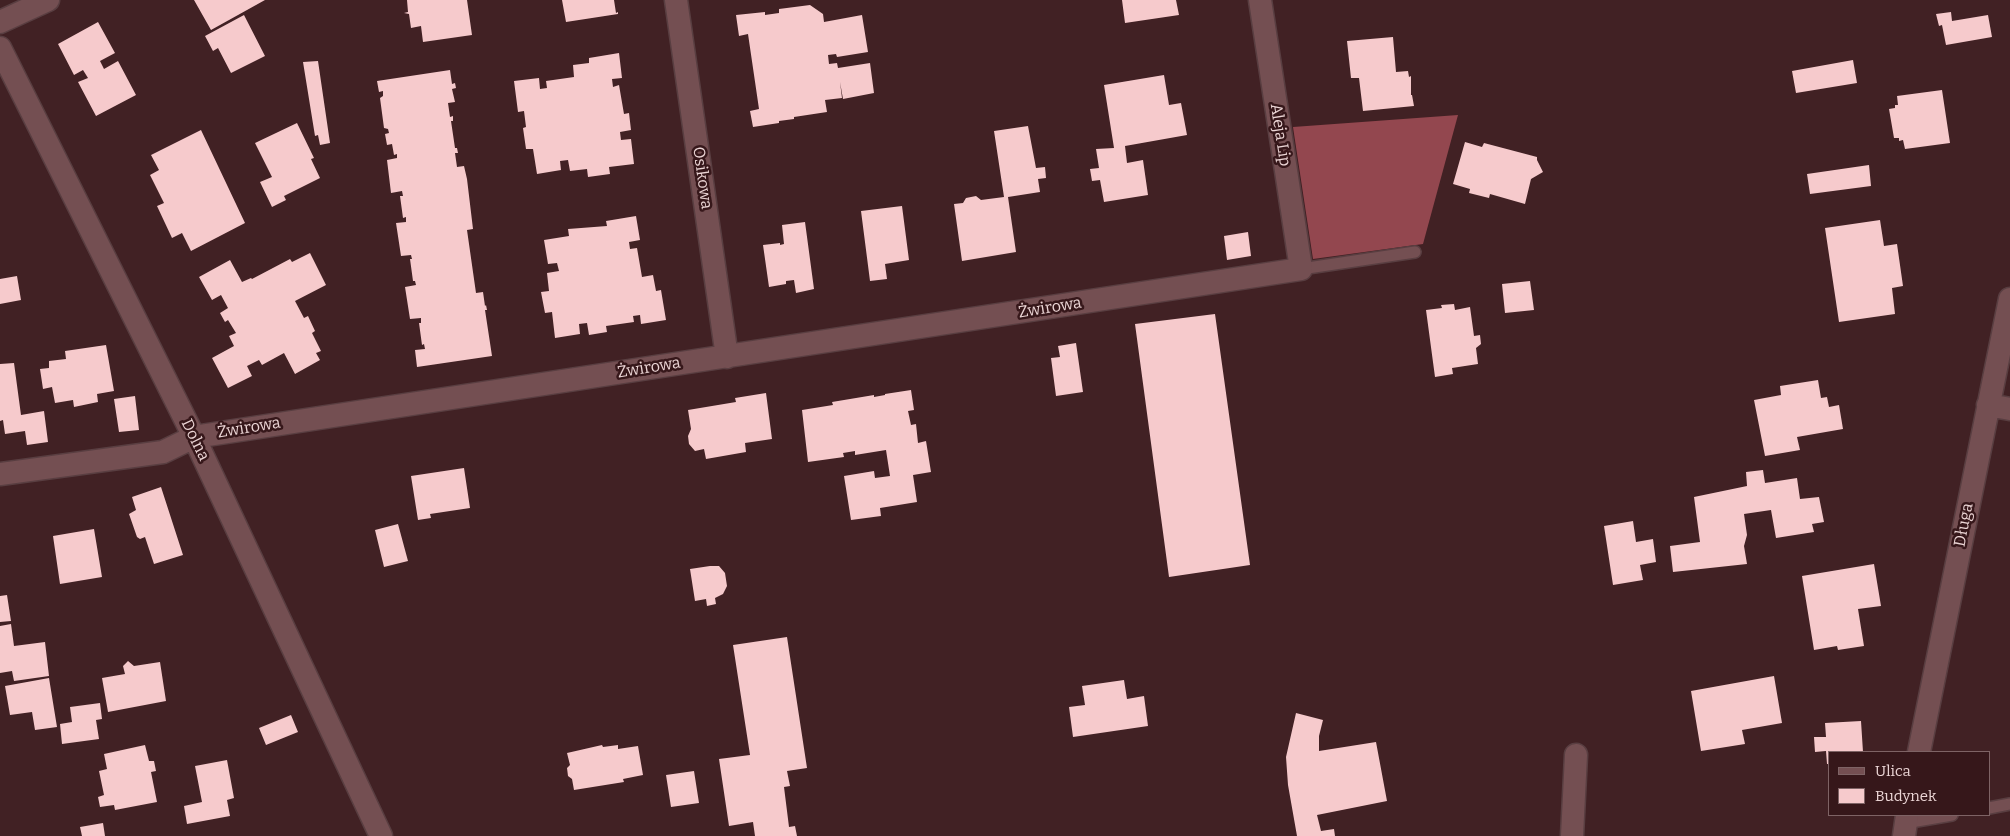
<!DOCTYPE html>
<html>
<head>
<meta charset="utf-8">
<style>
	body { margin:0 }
	#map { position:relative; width:2010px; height:836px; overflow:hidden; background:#412124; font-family:Bitter,serif }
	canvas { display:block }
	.legend { position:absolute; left:1828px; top:751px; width:162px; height:65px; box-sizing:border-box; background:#36171a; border:1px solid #7e6365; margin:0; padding:6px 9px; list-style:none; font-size:15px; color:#ebd5d5 }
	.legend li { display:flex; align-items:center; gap:10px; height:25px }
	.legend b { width:25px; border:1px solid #7e6365 }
</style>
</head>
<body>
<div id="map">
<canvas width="2010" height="836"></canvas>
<ul class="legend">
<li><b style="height:6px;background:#744f52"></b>Ulica</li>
<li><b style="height:14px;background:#f6cacc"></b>Budynek</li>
</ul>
</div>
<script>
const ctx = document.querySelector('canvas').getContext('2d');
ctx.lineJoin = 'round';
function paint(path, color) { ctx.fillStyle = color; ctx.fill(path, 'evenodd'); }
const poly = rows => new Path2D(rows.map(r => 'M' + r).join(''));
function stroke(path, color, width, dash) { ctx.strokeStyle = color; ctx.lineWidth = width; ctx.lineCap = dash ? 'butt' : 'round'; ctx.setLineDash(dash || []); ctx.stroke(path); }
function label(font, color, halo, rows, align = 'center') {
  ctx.font = font + ' Bitter,serif'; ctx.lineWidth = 5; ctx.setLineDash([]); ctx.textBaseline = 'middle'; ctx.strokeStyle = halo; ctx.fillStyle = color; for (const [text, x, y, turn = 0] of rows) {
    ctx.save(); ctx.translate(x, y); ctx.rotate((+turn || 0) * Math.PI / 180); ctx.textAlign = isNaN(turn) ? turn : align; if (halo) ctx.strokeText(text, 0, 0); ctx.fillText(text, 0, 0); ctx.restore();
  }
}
paint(poly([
	[1458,115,1423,244,1313,259,1293,127]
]), '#93474f');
paint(poly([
	[194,0,265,0,211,30],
	[407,0,467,0,472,35,423,42,421,26,411,28,409,14,404,13,408,12],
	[562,0,614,0,616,13,618,12,618,14,566,22],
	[1122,0,1176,0,1179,15,1125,23],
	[810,5,823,14,824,22,862,15,868,52,837,57,836,54,828,55,829,64,837,63,838,68,870,63,874,93,843,99,840,82,842,98,825,100,827,112,794,117,794,119,779,121,779,123,753,127,750,111,759,109,748,34,739,36,736,15,765,12,765,15,779,13,779,9],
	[1951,12,1952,21,1988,15,1992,37,1946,45,1942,25,1939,26,1936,14],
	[244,15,265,56,231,73,218,48,213,51,205,36],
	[98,22,115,53,100,61,104,69,118,61,136,95,96,116,78,82,88,78,83,70,74,75,58,44],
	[1393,37,1396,72,1408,71,1409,77,1411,76,1411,95,1412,95,1414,106,1363,111,1359,78,1351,78,1347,41],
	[619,53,622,78,612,79,613,87,619,85,624,114,629,113,631,130,620,132,621,140,631,139,634,164,609,167,610,174,588,177,587,169,570,171,568,160,560,161,561,170,537,174,533,149,526,149,523,128,526,127,524,111,518,112,514,81,539,78,540,89,547,88,546,81,574,77,573,65,589,63,589,58],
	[1853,60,1857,83,1796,93,1792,71],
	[318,61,330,143,320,145,318,135,315,136,303,62],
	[450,70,452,84,455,83,456,88,452,89,455,102,448,103,450,117,453,116,453,121,451,121,455,148,457,148,458,153,455,153,457,167,464,166,467,179,473,229,467,230,476,293,483,292,485,306,486,305,487,310,485,310,492,356,417,367,415,350,425,349,424,344,422,345,419,323,421,323,421,318,410,319,405,287,416,285,415,281,413,281,410,259,412,259,411,255,401,256,396,223,406,222,406,217,403,218,400,196,403,196,402,191,391,193,387,160,397,158,397,154,394,155,392,144,387,145,385,134,389,133,388,129,384,128,380,98,383,96,383,91,379,92,377,81],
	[1164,75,1169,105,1181,103,1187,135,1125,146,1127,163,1143,160,1148,195,1104,202,1100,180,1092,181,1090,169,1099,168,1096,149,1114,148,1104,85],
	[1942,90,1950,143,1905,149,1903,140,1899,141,1899,138,1894,138,1889,109,1895,108,1895,105,1898,105,1897,96],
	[297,123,314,158,311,159,320,178,284,196,286,200,272,207,260,182,272,177,255,143],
	[1028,126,1036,168,1045,167,1046,178,1038,179,1040,192,1008,197,1016,252,962,261,954,204,963,203,966,198,976,196,981,200,1004,197,994,131],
	[201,130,245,223,191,251,182,233,172,238,157,206,164,203,150,175,159,170,151,155],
	[1465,142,1482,147,1484,143,1537,157,1537,160,1543,172,1531,179,1525,204,1490,194,1489,198,1469,193,1470,189,1453,184],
	[1869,165,1871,186,1810,194,1807,174],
	[902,206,909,260,885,264,887,279,870,281,861,211],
	[636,216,640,240,629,242,630,249,637,248,642,277,653,275,656,291,661,290,666,320,641,324,640,315,633,316,634,322,606,326,607,332,589,335,587,323,579,324,580,334,555,338,552,312,545,313,541,292,549,291,547,273,559,271,557,263,548,264,544,240,569,236,568,229,607,226,606,221],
	[1880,220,1884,246,1897,244,1903,286,1892,288,1895,314,1839,322,1825,228],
	[805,222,814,289,796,293,794,280,786,281,786,284,769,287,763,245,780,243,780,245,784,244,782,225],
	[1248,232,1251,256,1227,260,1224,236],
	[310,253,326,285,295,301,304,318,308,316,315,331,312,333,321,351,316,353,320,360,295,374,284,353,262,365,259,360,247,366,252,376,228,388,212,358,234,346,229,336,236,333,228,320,225,322,220,313,228,308,221,295,212,300,199,277,230,260,242,282,251,278,252,279,290,259,292,262],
	[17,276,21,300,0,304,0,279],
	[1530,281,1534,310,1505,313,1502,284],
	[1454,304,1455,310,1470,307,1474,336,1480,335,1481,344,1476,348,1478,364,1452,368,1453,374,1435,377,1426,310,1442,308,1441,305],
	[1215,314,1250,565,1169,577,1135,324],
	[1076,343,1083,392,1056,396,1051,358,1060,357,1058,346],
	[106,345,114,391,97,394,98,402,74,407,73,400,55,403,52,387,43,389,40,369,49,368,49,361,66,359,65,351],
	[14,363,21,415,44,411,48,442,27,445,25,431,5,434,3,420,0,421,0,364],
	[1818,380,1821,398,1827,397,1829,407,1839,405,1843,429,1797,437,1800,450,1765,456,1754,400,1781,395,1780,386],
	[911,390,914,410,908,411,911,425,916,424,918,443,926,441,931,472,913,475,917,502,880,508,881,516,851,520,844,476,874,471,875,478,890,476,886,450,855,455,855,451,843,453,844,457,808,462,802,410,833,405,832,402,874,395,874,397,885,395,885,394],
	[766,393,772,439,745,443,746,452,706,459,704,449,695,451,689,444,688,436,691,429,688,410,736,402,735,398],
	[135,396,139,430,119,432,114,399],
	[464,468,470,508,430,514,431,518,418,520,411,476],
	[1763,470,1765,483,1797,478,1800,499,1819,497,1824,522,1812,524,1814,532,1776,538,1771,510,1744,514,1747,535,1744,546,1747,564,1673,572,1670,546,1700,542,1694,497,1747,486,1746,472],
	[161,487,183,555,154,564,145,537,140,539,137,537,129,514,136,510,132,497],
	[1633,521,1636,542,1653,539,1656,562,1640,565,1643,580,1613,585,1604,526],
	[398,524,408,561,384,567,375,530],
	[94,529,102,577,60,584,53,536],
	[1874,564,1881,606,1858,609,1864,646,1838,650,1837,646,1814,650,1802,576],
	[710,566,719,566,725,573,727,586,723,594,715,598,716,604,707,606,706,599,695,601,690,569],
	[7,595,11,621,0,622,0,596],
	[11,624,14,646,45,642,49,676,14,681,12,671,0,673,0,626],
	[787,637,807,768,787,771,790,786,784,787,789,827,795,826,797,836,755,836,753,822,729,826,719,759,750,755,733,645],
	[128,661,134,666,160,662,166,701,108,712,102,678,125,674,123,666],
	[1774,676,1782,723,1742,730,1745,744,1701,751,1691,691],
	[49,678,57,727,35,730,32,712,10,715,5,686],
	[1124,680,1127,699,1144,696,1148,726,1073,737,1069,707,1085,705,1082,686],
	[100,703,102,719,96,720,99,739,62,744,60,724,72,722,70,707],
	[1296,713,1323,720,1319,736,1319,751,1376,742,1387,801,1317,815,1321,831,1334,829,1335,836,1297,836,1288,785,1286,757],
	[291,715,298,732,266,745,259,728],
	[1861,721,1863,752,1829,752,1829,764,1827,764,1826,751,1815,752,1814,737,1826,737,1825,723],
	[145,745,149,761,154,761,156,771,151,772,157,802,115,810,114,805,100,807,98,797,104,795,99,771,107,769,104,754],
	[602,745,603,747,618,745,618,749,638,746,643,775,623,779,624,782,574,790,572,779,568,776,567,768,570,765,567,753],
	[227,760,234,798,227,800,230,816,187,824,184,806,202,802,195,766],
	[694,771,699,803,671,807,666,775],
	[103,823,105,836,82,836,80,827]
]), '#f6cacc');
const lane = poly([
	[1301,269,1415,252],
	[1989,808,2010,804],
	[1905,823,1952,815]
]);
const street = poly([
	[676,0,727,357],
	[0,22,48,0],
	[0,48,194,437,381,836],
	[1988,405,2010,409],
	[0,474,163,452,194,437,1301,269,1260,0],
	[1919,752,2010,299],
	[1572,836,1576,755],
	[1904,836,1907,815]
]);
stroke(lane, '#593e41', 14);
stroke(street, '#593e41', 25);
stroke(lane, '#744f52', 11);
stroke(street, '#744f52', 22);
label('16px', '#ebd5d5', '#36171a', [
	["Aleja Lip",1280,135,81],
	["Osikowa",702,178,82],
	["Żwirowa",1050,308,-9],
	["Żwirowa",649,368,-9],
	["Żwirowa",249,428,-9],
	["Dolna",195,440,64],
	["Długa",1964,525,-79]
]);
</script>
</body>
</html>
